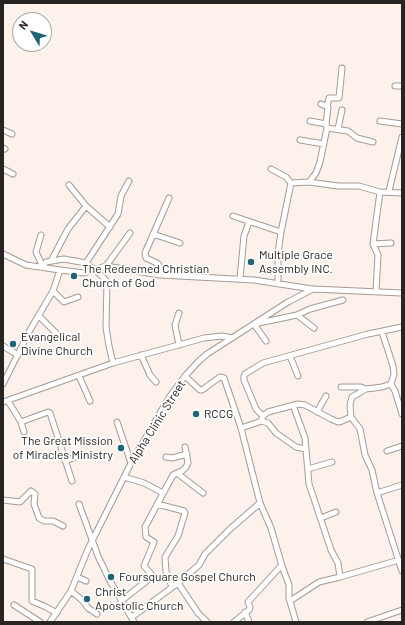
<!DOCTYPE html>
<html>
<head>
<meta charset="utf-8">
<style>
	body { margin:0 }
	#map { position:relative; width:405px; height:625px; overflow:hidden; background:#fcf2eb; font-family:Barlow,sans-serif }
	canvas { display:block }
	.frame { position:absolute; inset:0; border:4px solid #282421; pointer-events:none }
	.north { position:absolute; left:12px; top:12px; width:40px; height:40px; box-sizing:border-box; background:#fff; border:1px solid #a9a7a6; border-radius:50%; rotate:308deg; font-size:11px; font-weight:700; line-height:16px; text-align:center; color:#282421 }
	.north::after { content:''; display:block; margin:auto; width:14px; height:18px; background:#1f6575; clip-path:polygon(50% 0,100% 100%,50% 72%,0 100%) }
</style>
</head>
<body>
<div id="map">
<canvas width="405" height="625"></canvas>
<div class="frame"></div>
<div class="north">N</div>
</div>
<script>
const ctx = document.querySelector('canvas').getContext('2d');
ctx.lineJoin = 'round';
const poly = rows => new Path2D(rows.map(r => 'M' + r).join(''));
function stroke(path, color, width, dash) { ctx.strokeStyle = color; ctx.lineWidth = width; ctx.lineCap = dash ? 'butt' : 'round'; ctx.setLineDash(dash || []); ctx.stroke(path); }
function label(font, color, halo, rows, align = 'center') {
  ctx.font = font + ' Barlow,sans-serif'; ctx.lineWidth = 3.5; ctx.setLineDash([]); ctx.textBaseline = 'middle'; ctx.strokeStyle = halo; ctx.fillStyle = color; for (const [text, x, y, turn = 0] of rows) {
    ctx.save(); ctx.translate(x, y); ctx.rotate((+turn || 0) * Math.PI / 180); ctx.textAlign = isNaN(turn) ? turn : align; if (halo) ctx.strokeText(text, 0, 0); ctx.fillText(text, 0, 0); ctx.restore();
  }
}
const minor = poly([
	[395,86,402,86],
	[327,106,329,98,339,98,342,68],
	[310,121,326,124],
	[380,121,402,124],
	[327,128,348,131,357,138,373,142],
	[338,129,342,110],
	[3,130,12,134],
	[300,140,324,144],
	[3,148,5,149],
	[3,169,13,174],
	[271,169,286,177,291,183],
	[309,182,316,173,320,162,327,128,326,124,328,107,321,104],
	[291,183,309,182,338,186,359,186,380,192,402,193],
	[69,185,86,206],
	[389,191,402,137],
	[233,216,281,232],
	[153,234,180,243],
	[41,235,36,252,42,265],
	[373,244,391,243],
	[3,254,26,265,60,270,84,273,106,266,160,275,254,280,312,289],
	[51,261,68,229,86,206,110,227],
	[86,263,102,276,107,282,106,327,109,346,113,363],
	[106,266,130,233],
	[41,267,46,262,64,259,86,263,118,214,121,196,129,181],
	[160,275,159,265,157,263,146,258,145,253,169,198],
	[240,278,244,236,249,222],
	[278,283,278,253,281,232,291,183],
	[53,291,64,302,78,297],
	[376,291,378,255,373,244,380,192],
	[297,315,314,328],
	[39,316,58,335],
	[382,332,393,366,394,374,391,384,395,391,402,414],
	[266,341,254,324,297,315,310,309,343,300],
	[179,345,175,325,179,313],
	[3,346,18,355],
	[141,355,150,375,156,382],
	[290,356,298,376],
	[79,376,90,401],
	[185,376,200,390,202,390,220,377,224,378,241,428,260,503,271,528,282,566],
	[3,384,30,330,53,291,60,270],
	[341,387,361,387,366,389,382,387,391,384],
	[366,389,352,397,350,405,351,417,360,429,365,455,372,470,377,493,402,571],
	[8,401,21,422,24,432],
	[3,402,113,363,204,338,222,336,232,338],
	[317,412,326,396],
	[263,416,256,409,244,380,244,376,245,374,263,363,368,334,402,327],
	[261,421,268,423,276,433,296,447,306,449],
	[21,422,48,412,50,413,72,481],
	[117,422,131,463],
	[241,428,256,423,261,421,263,416,268,412,298,404,305,405,331,419,338,422,342,421,351,417],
	[387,451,402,446],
	[166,457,172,458,187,454],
	[65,461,81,455],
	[308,469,332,462],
	[177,473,182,471,186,467,188,463,185,447],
	[124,477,144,483,163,493],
	[377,493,402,485],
	[3,500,20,502,31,491,35,494,34,504,39,518,44,521,53,521,63,526],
	[79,504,98,556,109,579,134,622],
	[157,504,184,511,185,513,178,536,165,557,166,571,172,587],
	[321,518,336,512],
	[3,559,32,569,32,601,46,607,57,613],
	[77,577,86,581],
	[340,577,399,560],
	[178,583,198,613,207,622],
	[71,591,82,600,88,608,97,614],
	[121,601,153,576,144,566,154,542,146,537,145,527,173,475,177,473,203,493],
	[290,601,319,582,340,577,338,563,331,550,309,484,305,438,293,405],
	[14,605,40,622],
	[245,612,249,622],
	[132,617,178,583,199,565,205,554,230,529,260,503],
	[50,622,71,591,88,549,131,463,170,396,185,376,199,361,207,354,288,302,313,289,402,293],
	[234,622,249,610,250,607,248,602,280,567,282,566,289,585,289,598,296,622],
	[367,622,402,610]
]);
stroke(minor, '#a49b94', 7);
stroke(minor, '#fff', 5);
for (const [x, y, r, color] of [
	[251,262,4,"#1f6575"],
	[74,276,4,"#1f6575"],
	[13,344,4,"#1f6575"],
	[196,414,4,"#1f6575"],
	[121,448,4,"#1f6575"],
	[111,577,4,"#1f6575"],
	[87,599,4,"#1f6575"]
]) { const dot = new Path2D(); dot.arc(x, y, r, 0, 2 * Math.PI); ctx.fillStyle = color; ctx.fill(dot); stroke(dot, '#fff', 1.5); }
label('12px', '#282421', '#fff', [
	["Multiple Grace",259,255],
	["Assembly INC.",259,269],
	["The Redeemed Christian",82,269],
	["Church of God",82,283],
	["Evangelical",21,337],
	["Divine Church",21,351],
	["RCCG",204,414],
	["The Great Mission",113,441,"right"],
	["of Miracles Ministry",113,455,"right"],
	["Foursquare Gospel Church",119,577],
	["Christ",95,592],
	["Apostolic Church",95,606]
], 'left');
label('12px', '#282421', '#fff', [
	["Alpha Clinic Street",157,422,-58]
]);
</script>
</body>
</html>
